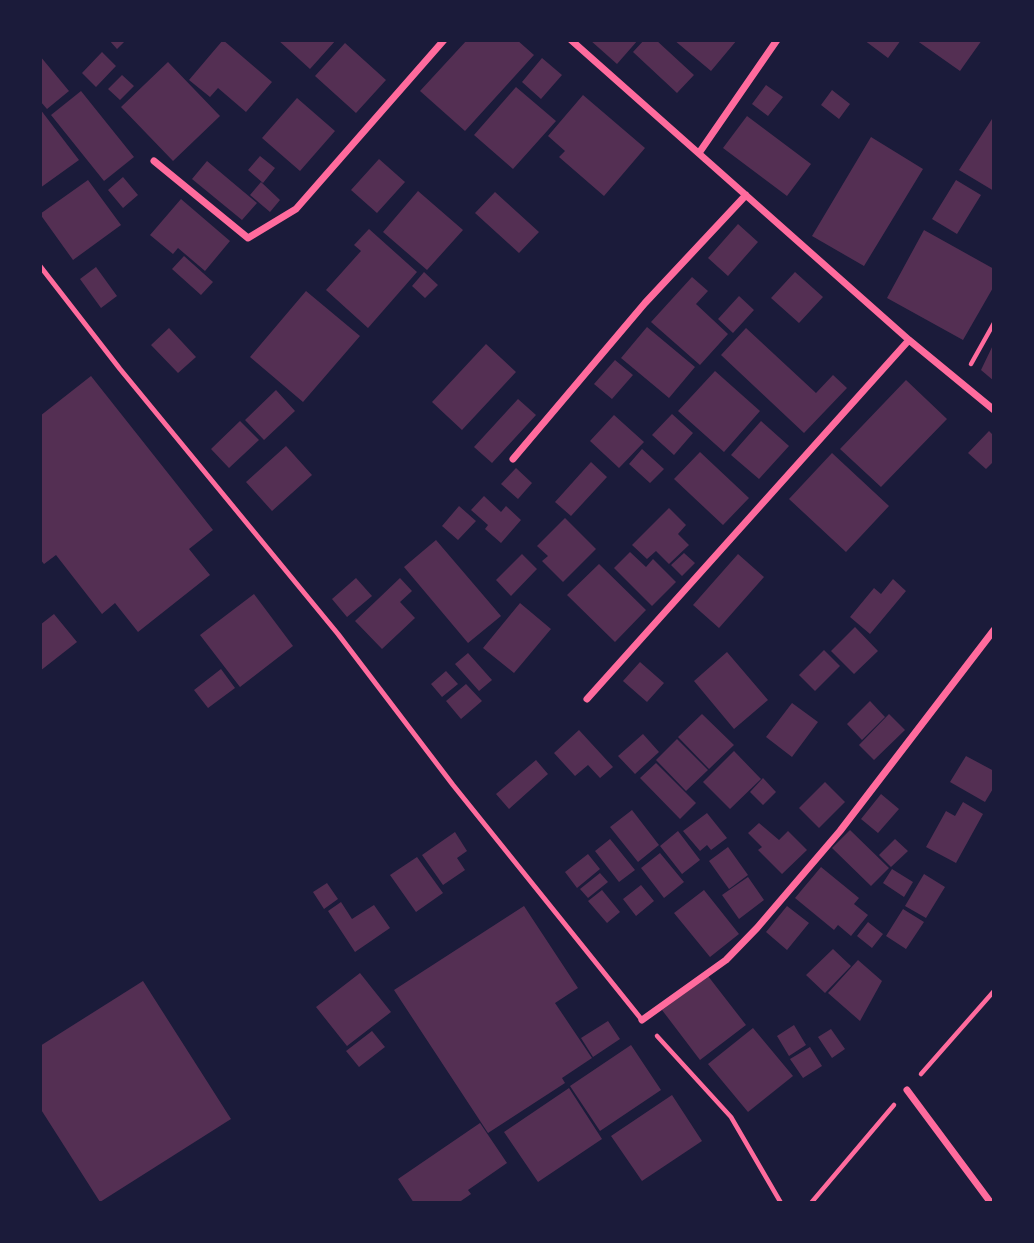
<!DOCTYPE html>
<html>
<head>
<meta charset="utf-8">
<style>
	body { margin:0 }
	#map { position:relative; width:1034px; height:1243px; overflow:hidden; background:#1b1b3a; font-family:Roboto,sans-serif }
	canvas { display:block }
	.frame { position:absolute; inset:0; border:42px solid #1b1b3a; pointer-events:none }
</style>
</head>
<body>
<div id="map">
<canvas width="1034" height="1243"></canvas>
<div class="frame"></div>
</div>
<script>
const ctx = document.querySelector('canvas').getContext('2d');
ctx.lineJoin = 'round';
function paint(path, color) { ctx.fillStyle = color; ctx.fill(path, 'evenodd'); }
const poly = rows => new Path2D(rows.map(r => 'M' + r).join(''));
function stroke(path, color, width, dash) { ctx.strokeStyle = color; ctx.lineWidth = width; ctx.lineCap = dash ? 'butt' : 'round'; ctx.setLineDash(dash || []); ctx.stroke(path); }
paint(poly([
	[109,40,126,40,117,49],
	[223,40,272,82,246,112,218,88,210,97,189,80],
	[278,40,336,40,310,69],
	[467,40,517,40,534,55,465,131,420,91],
	[590,40,638,40,617,64],
	[644,40,656,40,694,75,677,93,633,52],
	[674,40,737,40,711,71],
	[864,40,901,40,888,58],
	[916,40,982,40,960,71],
	[345,43,386,80,356,113,315,76],
	[102,52,116,66,96,87,82,73],
	[40,56,69,91,47,109,40,101],
	[542,58,562,75,541,99,522,82],
	[168,62,220,116,173,161,121,107],
	[122,75,134,86,120,100,108,89],
	[766,85,783,97,768,116,752,104],
	[516,87,556,121,513,169,474,135],
	[832,90,850,104,839,119,821,105],
	[81,91,134,157,104,181,51,115],
	[583,95,645,148,604,196,559,157,565,151,548,136],
	[297,98,335,131,300,171,262,138],
	[40,109,79,160,40,188],
	[747,116,811,164,787,196,723,148],
	[992,119,994,120,994,191,959,170],
	[871,137,923,169,864,266,812,236],
	[260,156,275,168,263,183,248,170],
	[379,159,405,182,377,213,351,190],
	[207,161,257,203,242,220,192,179],
	[123,177,138,195,123,208,108,190],
	[88,180,121,225,73,260,40,214],
	[956,180,981,195,957,234,932,219],
	[261,182,280,200,270,212,250,195],
	[418,191,463,230,427,270,383,232],
	[495,192,539,232,519,253,475,213],
	[181,199,230,241,205,271,178,248,173,254,150,235],
	[738,224,758,242,728,276,708,258],
	[369,229,417,272,368,328,326,290,361,251,354,245],
	[924,230,994,269,994,286,963,340,887,298],
	[184,256,213,282,201,295,172,269],
	[96,267,117,296,101,308,80,279],
	[424,272,438,285,425,298,412,286],
	[795,272,823,297,799,323,771,298],
	[692,277,708,291,696,304,728,334,700,365,651,322],
	[306,291,360,336,303,402,250,357],
	[739,296,754,310,733,333,718,319],
	[647,327,695,367,669,398,621,358],
	[169,328,196,357,178,373,151,345],
	[746,328,816,393,833,375,847,388,804,433,721,355],
	[994,343,994,381,981,370],
	[486,344,516,372,462,430,432,402],
	[615,360,633,375,612,399,594,384],
	[715,371,760,411,724,452,678,411],
	[91,376,213,530,189,549,210,575,138,632,115,603,102,614,56,555,44,564,40,559,40,416],
	[906,380,947,419,881,487,840,449],
	[276,390,295,411,264,440,245,420],
	[518,399,536,415,492,463,474,447],
	[672,414,693,433,674,455,652,435],
	[614,415,644,442,619,468,590,441],
	[240,421,259,440,229,468,211,449],
	[761,421,789,446,759,479,731,455],
	[989,431,994,436,994,461,986,469,968,453],
	[286,446,312,475,272,511,246,482],
	[642,449,664,469,650,483,629,464],
	[700,452,749,498,723,525,674,479],
	[832,453,889,506,846,552,789,499],
	[591,462,607,477,571,516,555,502],
	[516,468,532,483,518,499,501,484],
	[484,496,501,512,506,506,521,520,501,543,485,529,488,525,471,510],
	[459,506,476,521,458,540,442,526],
	[669,508,686,525,678,534,689,545,669,564,656,551,647,559,632,545],
	[565,518,596,549,563,582,542,561,548,556,537,546],
	[436,540,501,616,468,643,404,567],
	[630,552,646,567,653,559,676,582,652,606,614,568],
	[684,553,695,563,682,576,671,565],
	[522,554,537,569,511,596,496,580],
	[738,554,764,577,719,628,693,605],
	[599,564,646,610,615,642,567,595],
	[356,578,372,596,347,617,332,599],
	[400,578,412,591,400,602,415,618,382,649,355,621],
	[893,579,906,591,870,634,850,617,874,588,881,594],
	[254,594,293,646,240,687,200,635],
	[520,603,551,629,514,673,483,648],
	[54,614,77,642,40,671,40,625],
	[855,627,878,651,854,674,831,651],
	[824,650,840,666,815,691,799,675],
	[727,652,768,700,734,729,694,681],
	[468,653,492,680,479,691,455,664],
	[640,662,664,683,647,702,623,681],
	[221,669,235,688,208,708,194,690],
	[446,671,458,684,442,697,431,684],
	[466,684,482,701,461,719,446,701],
	[870,701,885,717,862,740,847,724],
	[792,703,818,722,792,757,766,737],
	[702,714,734,745,709,769,678,737],
	[889,714,905,730,874,760,859,745],
	[579,730,613,767,600,778,588,765,575,776,554,753],
	[643,734,659,752,635,774,618,756],
	[677,739,708,770,686,791,656,760],
	[734,751,761,779,730,809,703,782],
	[966,756,994,771,994,787,985,802,950,782],
	[536,760,548,774,509,809,496,794],
	[656,763,696,803,680,819,640,778],
	[763,778,776,792,763,805,750,792],
	[825,782,845,802,819,828,799,808],
	[881,794,899,809,878,833,861,819],
	[963,802,983,814,956,863,926,847,946,811,955,816],
	[632,810,659,845,638,862,610,827],
	[707,813,727,838,711,850,707,845,700,851,683,831],
	[759,823,779,840,788,831,807,850,782,874,758,850,762,847,748,833],
	[850,830,889,868,871,886,832,848],
	[678,831,700,860,682,874,660,846],
	[455,832,467,851,457,858,465,870,443,885,422,855],
	[610,839,635,870,619,882,595,851],
	[895,839,908,851,891,867,879,855],
	[728,847,748,875,729,889,709,861],
	[660,853,684,882,664,898,641,868],
	[588,854,600,869,577,888,565,872],
	[417,857,443,893,416,912,390,875],
	[821,867,859,898,854,904,868,915,851,936,838,925,834,930,795,898],
	[892,869,913,882,904,897,883,883],
	[600,873,608,882,588,898,580,889],
	[924,874,945,887,926,918,905,906],
	[748,877,764,900,739,919,722,895],
	[327,883,338,899,324,909,313,892],
	[641,885,654,901,636,916,623,899],
	[602,890,620,912,607,923,588,901],
	[704,890,739,934,710,957,674,913],
	[341,902,352,919,374,905,390,928,355,952,328,911],
	[524,906,578,988,555,1003,592,1058,562,1078,565,1083,488,1133,394,990],
	[787,906,809,923,787,950,766,932],
	[903,909,924,922,906,949,886,936],
	[868,922,883,934,872,948,857,936],
	[833,949,851,966,825,993,806,975],
	[858,960,882,981,860,1021,828,993],
	[360,973,391,1012,347,1046,316,1007],
	[708,976,746,1025,700,1060,662,1010],
	[143,981,231,1119,100,1202,40,1108,40,1046],
	[608,1021,620,1039,593,1057,581,1038],
	[794,1025,806,1045,789,1056,777,1036],
	[753,1028,793,1076,748,1112,708,1064],
	[831,1029,845,1049,832,1058,818,1037],
	[372,1031,385,1047,359,1067,346,1051],
	[631,1045,661,1090,600,1131,570,1086],
	[810,1047,822,1066,803,1078,790,1059],
	[569,1088,602,1139,538,1182,504,1132],
	[672,1095,702,1141,642,1181,611,1136],
	[480,1123,507,1163,468,1190,471,1194,458,1203,414,1203,398,1179]
]), '#542f53');
stroke(poly([
	[971,364,994,323],
	[657,1036,731,1117,781,1203],
	[921,1074,994,991],
	[811,1203,894,1105]
]), '#ff6b9d', 4.5);
stroke(poly([
	[40,266,120,369,338,634,453,785,642,1020]
]), '#ff6b9d', 5);
stroke(poly([
	[571,40,909,340,994,410],
	[699,153,777,40],
	[154,161,248,238,296,209,444,40],
	[513,459,645,303,746,195],
	[587,699,909,340],
	[642,1020,726,960,757,928,840,831,994,630],
	[907,1090,991,1203]
]), '#ff6b9d', 7);
</script>
</body>
</html>
